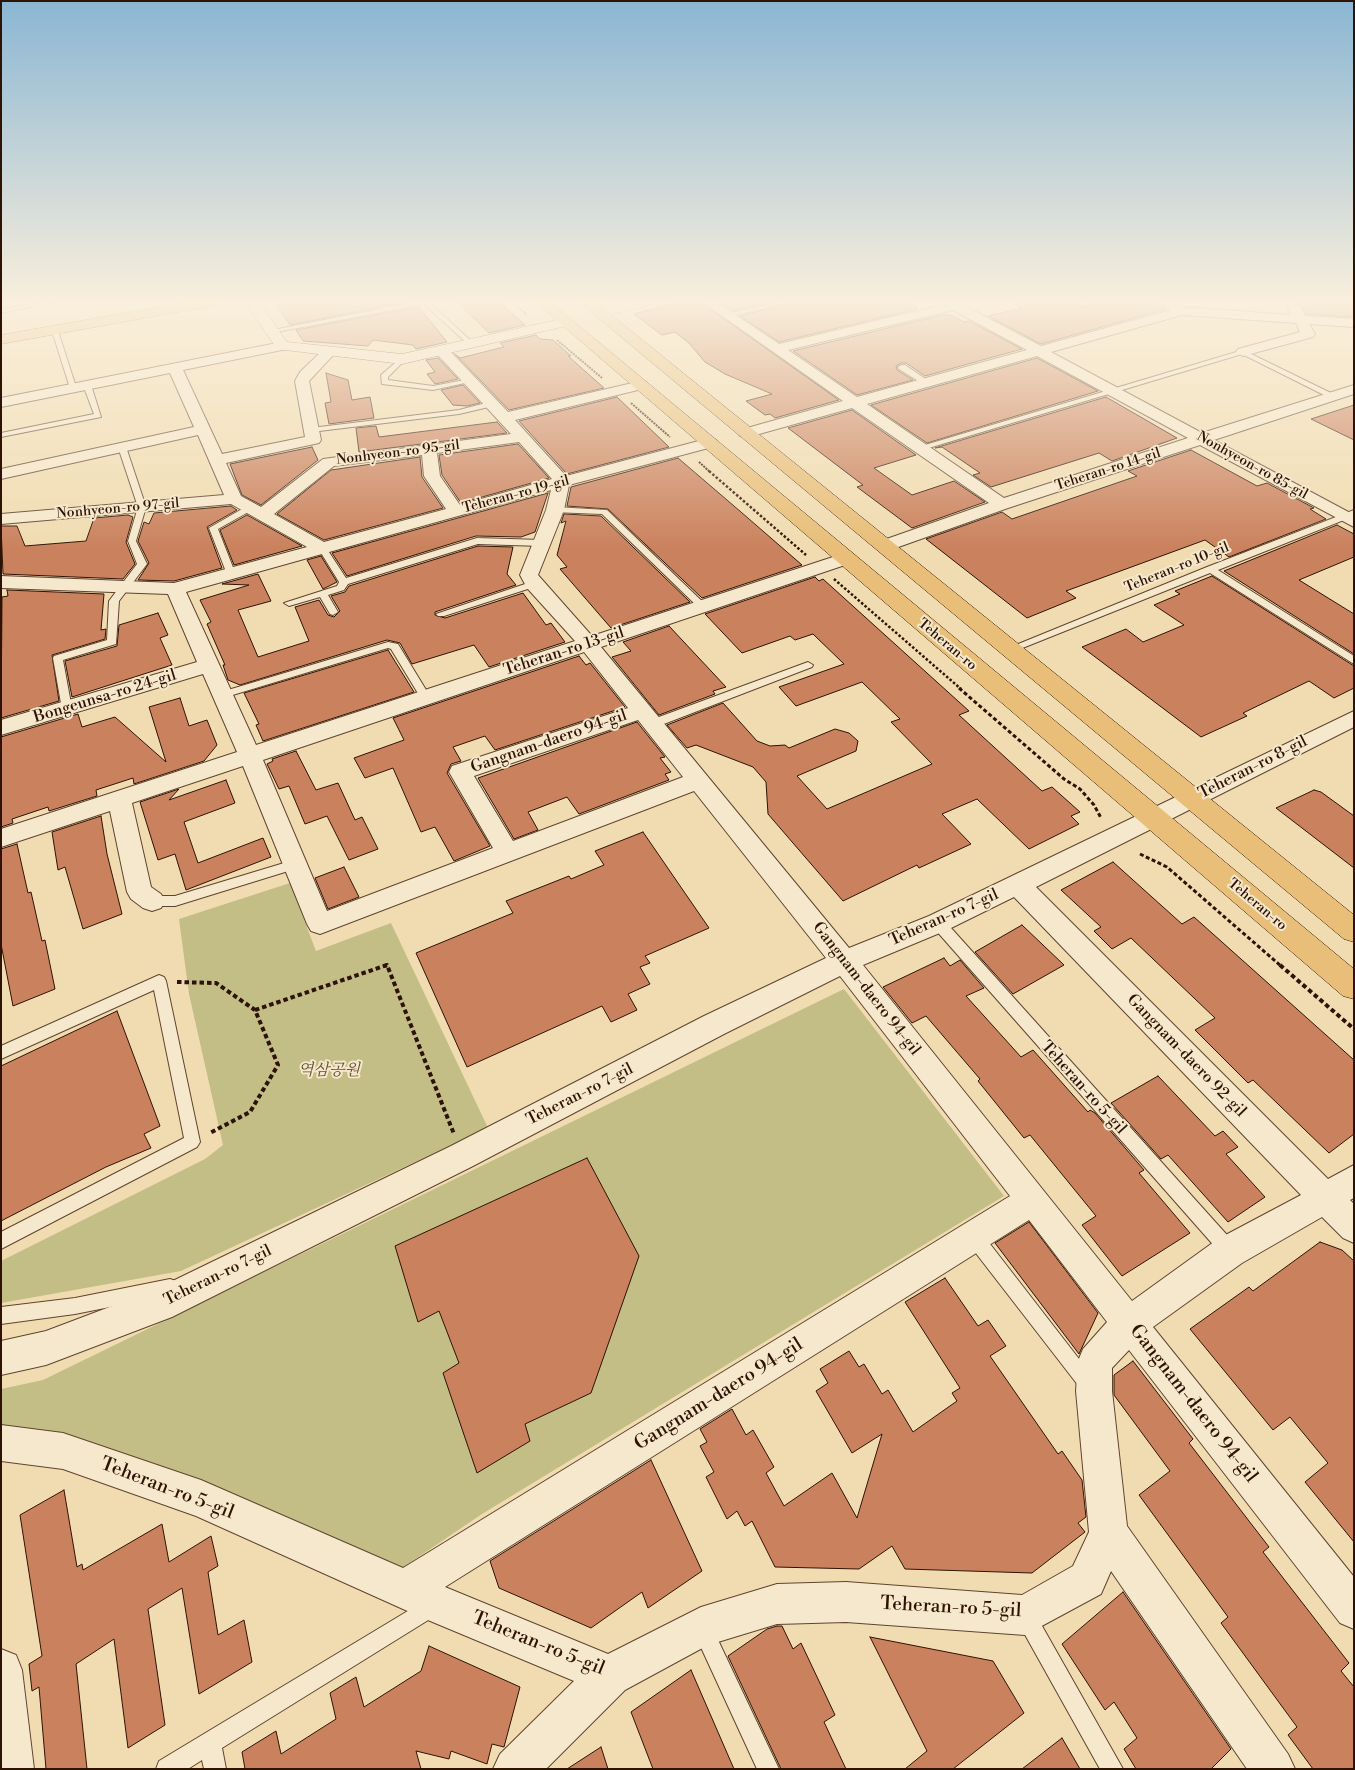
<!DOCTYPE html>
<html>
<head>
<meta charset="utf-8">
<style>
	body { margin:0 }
	#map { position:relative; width:1355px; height:1770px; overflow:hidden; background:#f1dcb1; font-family:"Libre Bodoni",serif }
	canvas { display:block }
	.frame { position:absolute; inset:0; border:2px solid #2e1204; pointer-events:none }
</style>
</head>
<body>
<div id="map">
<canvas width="1355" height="1770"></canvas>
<div class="frame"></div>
</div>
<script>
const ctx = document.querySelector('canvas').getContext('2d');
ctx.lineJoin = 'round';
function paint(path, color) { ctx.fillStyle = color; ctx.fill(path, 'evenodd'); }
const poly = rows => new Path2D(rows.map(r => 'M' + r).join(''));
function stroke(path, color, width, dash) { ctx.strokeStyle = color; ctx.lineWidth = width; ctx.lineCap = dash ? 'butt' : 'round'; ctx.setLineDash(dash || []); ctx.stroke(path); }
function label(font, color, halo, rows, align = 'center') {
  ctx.font = font + ' "Libre Bodoni","Noto Serif KR",serif'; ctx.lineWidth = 4; ctx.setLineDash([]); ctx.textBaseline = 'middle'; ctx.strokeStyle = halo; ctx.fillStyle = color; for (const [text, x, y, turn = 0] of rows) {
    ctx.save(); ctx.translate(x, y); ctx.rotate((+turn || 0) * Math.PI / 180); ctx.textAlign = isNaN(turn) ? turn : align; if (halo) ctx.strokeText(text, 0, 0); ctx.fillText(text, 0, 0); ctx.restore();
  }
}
paint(poly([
	[290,883,316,951,391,923,488,1128,181,1271,1,1303,1,1261,205,1159,223,1145,189,994,179,919],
	[844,989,1004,1196,482,1514,399,1570,216,1488,63,1433,1,1429,1,1389,43,1380]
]), '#c2be86');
const building = poly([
	[300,301,412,301,290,325,276,305,300,301],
	[456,301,498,301,525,325,489,333,456,301],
	[683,301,699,301,839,400,775,418,770,414,765,415,746,401,772,394,725,374,705,362,689,343,675,332,662,335,634,314,683,301],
	[718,301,775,301,733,311,718,301],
	[797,301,907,301,913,302,917,309,779,342,740,316,797,301],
	[1009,301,1069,301,1082,308,1099,301,1160,301,1161,305,1166,309,1041,344,988,316,1022,308,1009,301],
	[1299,301,1354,301,1354,317,1306,314,1299,301],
	[419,307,447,342,416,349,413,345,373,340,368,346,303,341,296,330,419,307],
	[942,315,951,315,964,322,969,321,1022,349,925,376,906,363,901,363,896,366,897,370,913,380,857,395,793,351,942,315],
	[536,335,540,339,553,340,571,356,568,356,604,388,509,410,455,354,460,358,504,347,500,343,536,335],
	[438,358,458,379,435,384,427,374,435,372,426,360,438,358],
	[1037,358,1098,391,927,443,871,405,1037,358],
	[326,373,348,380,352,400,370,397,374,418,329,424,325,403,331,402,326,373],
	[463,385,480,403,467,406,453,405,441,390,463,385],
	[617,397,669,447,567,474,519,421,617,397],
	[1106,397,1177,438,1112,461,1099,453,991,487,973,475,980,473,942,447,935,448,1106,397],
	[1354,405,1354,440,1311,419,1354,405],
	[852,410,916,455,874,468,912,495,954,481,985,502,912,528,857,487,863,485,788,428,852,410],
	[497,422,507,433,359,452,356,428,376,426,379,437,497,422],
	[518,444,549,478,461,503,442,475,439,455,518,444],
	[312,447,318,460,261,505,242,495,230,464,312,447],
	[1191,450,1257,486,1267,483,1314,508,1310,509,1326,519,1229,557,1205,540,1066,591,1076,598,1027,618,926,539,1002,512,1012,519,1137,476,1128,471,1191,450],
	[420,457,422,477,443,508,324,540,277,514,331,470,420,457],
	[678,458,741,512,802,565,702,598,608,509,567,506,571,487,678,458],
	[548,493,535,532,521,537,476,536,347,576,332,553,548,493],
	[231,506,237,510,207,527,222,568,174,581,138,580,149,563,138,541,144,522,149,524,154,513,231,506],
	[564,514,601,516,690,602,611,628,560,569,567,567,557,555,566,521,561,523,564,514],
	[128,515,133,517,126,542,135,564,123,579,3,574,1,526,17,526,25,546,86,541,94,518,128,515],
	[247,515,302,546,234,565,220,530,247,515],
	[1337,525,1354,534,1354,557,1299,580,1354,614,1354,654,1224,571,1337,525],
	[478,546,513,547,507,574,516,585,435,612,435,615,445,618,523,593,546,625,551,623,565,642,489,667,474,645,412,664,400,643,387,640,240,685,228,680,223,665,225,665,207,624,211,622,200,600,249,585,222,584,258,574,271,601,238,610,258,657,309,641,295,607,319,600,328,615,334,617,340,611,331,596,345,592,349,586,478,546],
	[321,556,337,582,323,589,307,560,321,556],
	[1212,576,1354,666,1354,688,1334,698,1309,681,1243,713,1247,716,1201,737,1082,647,1126,629,1143,642,1184,625,1154,605,1180,594,1175,591,1212,576],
	[815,577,819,581,823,579,969,711,959,715,1042,791,1052,787,1080,812,1071,816,1079,824,1029,849,977,799,942,814,971,844,919,868,917,865,843,901,768,814,766,782,753,767,696,745,687,748,667,725,723,703,757,741,770,746,785,745,789,748,835,729,849,733,858,741,856,751,797,776,827,809,932,764,891,722,900,719,862,682,796,706,779,687,844,664,813,634,795,640,790,636,742,653,705,614,815,577],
	[7,590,104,594,101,630,106,629,105,639,52,655,59,701,1,718,2,597,8,596,7,590],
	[158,613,168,635,160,638,172,665,72,697,65,661,117,646,119,625,158,613],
	[669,626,726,687,713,691,715,694,659,715,612,657,631,651,623,642,669,626],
	[388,650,414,692,263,741,256,725,259,724,244,693,388,650],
	[579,656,586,665,590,663,625,707,495,750,485,736,453,747,461,761,451,764,447,773,490,846,454,861,435,827,421,832,393,768,365,778,354,758,404,740,393,718,579,656],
	[180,698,189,726,207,720,217,745,204,761,134,784,133,778,96,790,97,796,49,811,48,807,12,819,13,823,1,827,1,737,78,714,82,727,115,717,166,762,149,707,180,698],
	[637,722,665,757,660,758,671,772,665,774,669,780,579,814,567,797,528,812,538,830,514,839,478,778,637,722],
	[296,751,316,790,338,783,355,820,362,817,378,849,349,860,327,816,305,824,289,786,279,789,267,764,273,761,272,759,296,751],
	[226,780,235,803,184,822,198,863,263,838,271,857,186,890,175,854,158,860,140,802,179,789,169,800,226,780],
	[1314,790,1321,792,1354,816,1354,868,1276,808,1314,790],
	[101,816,107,854,122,914,83,929,65,867,58,870,52,832,101,816],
	[643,832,709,928,645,956,650,963,640,967,650,984,628,994,637,1010,611,1022,602,1006,467,1067,416,953,513,913,506,901,569,876,571,879,604,865,595,851,643,832],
	[17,844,28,893,31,892,42,941,45,940,55,989,13,1006,1,944,1,849,17,844],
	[1113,862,1182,924,1194,917,1354,1060,1354,1134,1329,1153,1253,1080,1248,1083,1195,1030,1215,1018,1131,938,1112,949,1094,931,1101,927,1061,890,1113,862],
	[344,867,359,897,328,909,315,878,344,867],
	[1022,925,1064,965,1013,994,975,952,1022,925],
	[944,958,950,966,960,960,984,988,966,996,1021,1057,1033,1050,1088,1112,1090,1110,1095,1113,1144,1170,1139,1173,1190,1233,1122,1276,1082,1225,1096,1216,1030,1135,1024,1138,978,1081,980,1079,926,1016,912,1023,883,987,944,958],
	[117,1011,160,1126,144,1134,151,1148,106,1167,1,1221,1,1066,117,1011],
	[1158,1076,1215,1136,1223,1131,1238,1147,1226,1154,1265,1197,1228,1222,1168,1155,1161,1159,1111,1103,1158,1076],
	[587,1158,639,1256,591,1393,525,1424,530,1441,477,1473,443,1373,459,1363,439,1311,418,1322,395,1246,587,1158],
	[1029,1222,1098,1313,1079,1354,995,1243,1029,1222],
	[1320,1242,1342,1250,1354,1261,1354,1542,1305,1482,1328,1463,1290,1417,1273,1430,1190,1329,1249,1287,1253,1291,1320,1242],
	[945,1278,978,1326,988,1320,1006,1346,990,1356,1058,1454,1062,1451,1082,1480,1086,1517,1078,1523,1085,1532,1032,1573,905,1569,892,1546,859,1569,775,1567,752,1521,745,1526,737,1511,727,1519,706,1477,714,1472,700,1446,707,1442,700,1429,732,1409,746,1435,753,1430,774,1467,766,1473,784,1506,832,1473,857,1518,882,1434,852,1453,816,1391,828,1383,820,1369,849,1351,859,1367,864,1364,882,1394,888,1390,913,1432,957,1401,952,1393,960,1388,905,1302,945,1278],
	[1133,1361,1193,1439,1189,1443,1269,1547,1263,1552,1349,1663,1341,1671,1354,1687,1354,1769,1313,1769,1288,1735,1297,1727,1221,1623,1228,1617,1139,1495,1170,1471,1114,1395,1114,1375,1133,1361],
	[651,1460,702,1571,648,1608,642,1592,591,1628,499,1588,490,1561,651,1460],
	[64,1490,77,1567,82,1564,83,1570,162,1524,169,1562,211,1536,218,1566,208,1572,218,1635,244,1620,252,1662,199,1694,182,1588,148,1609,165,1725,128,1748,114,1639,76,1664,87,1769,46,1769,39,1687,32,1691,29,1664,42,1656,20,1515,64,1490],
	[1123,1592,1231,1749,1211,1769,1136,1769,1124,1749,1137,1738,1114,1702,1105,1710,1062,1644,1123,1592],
	[777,1626,782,1626,793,1649,801,1643,835,1715,824,1722,846,1769,781,1769,728,1656,767,1629,777,1626],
	[870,1637,993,1661,1024,1713,953,1769,905,1769,927,1751,870,1637],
	[429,1646,520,1687,504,1747,492,1744,487,1764,451,1751,449,1759,416,1751,421,1769,245,1769,242,1752,276,1731,281,1754,336,1719,330,1693,356,1677,364,1707,421,1671,429,1646],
	[691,1670,734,1769,653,1769,631,1712,691,1670],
	[1062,1738,1080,1769,1022,1769,1062,1738],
	[601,1747,608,1769,567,1769,601,1747]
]);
paint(building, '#ca815d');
stroke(building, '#2e1204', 1);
const lane = poly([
	[48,301,61,301,1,313,1,309,48,301],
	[421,301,428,301,473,343,473,345,469,345,424,304,271,333,268,331,421,301],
	[783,301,795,301,727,317,724,315,783,301],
	[1071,301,1082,302,1097,301,1081,306,1071,301],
	[55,329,58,331,77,390,70,388,52,331,55,329],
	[1243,350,1337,396,1330,398,1242,354,922,450,915,448,1243,350],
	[402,357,406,359,388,377,388,380,433,386,470,379,474,381,433,390,382,384,381,375,402,357],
	[902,365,905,365,930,382,923,384,899,369,898,367,902,365],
	[87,383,91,385,101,417,1,437,1,433,94,414,83,385,87,383],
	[490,402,494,404,493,406,459,414,311,432,307,430,311,428,459,410,490,402],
	[119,445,126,447,146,507,136,541,147,564,119,601,116,644,63,660,72,709,67,713,62,709,53,658,54,656,107,640,109,601,137,564,128,541,138,507,118,447,119,445],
	[249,505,253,508,252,510,218,529,236,575,234,577,228,577,209,528,249,505],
	[555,507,607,510,707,606,705,608,699,608,602,514,552,512,551,510,555,507],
	[1354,510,1354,516,1218,570,1354,656,1354,664,1210,573,1015,651,1007,651,1006,649,1207,567,1354,510],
	[477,538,542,540,546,543,542,546,478,544,348,584,344,590,328,595,338,612,333,615,330,614,320,597,289,606,284,603,337,586,339,582,318,548,319,546,325,546,346,578,477,538],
	[534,581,537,582,537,586,444,616,438,616,436,614,534,581],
	[388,642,398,644,431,698,430,700,422,700,391,649,388,648,226,697,222,698,217,695,218,693,388,642],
	[808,662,813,665,812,667,656,727,648,727,647,724,648,721,808,662],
	[294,860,300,865,298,868,175,906,152,906,148,905,146,901,148,897,152,896,175,896,294,860],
	[938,918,943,919,1236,1245,1238,1251,1236,1257,1230,1259,1224,1257,933,927,932,923,933,919,938,918],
	[159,975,164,977,166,981,200,1142,197,1147,1,1249,1,1232,184,1138,154,990,1,1059,1,1046,159,975],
	[974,1229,980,1231,1093,1377,1096,1383,1093,1389,1087,1392,1081,1389,968,1243,966,1237,968,1231,974,1229],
	[170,1279,176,1281,178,1287,176,1293,170,1295,75,1314,1,1324,1,1307,75,1298,170,1279],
	[431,1597,438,1600,441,1607,438,1614,222,1748,226,1769,204,1769,202,1760,188,1769,156,1769,159,1761,431,1597],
	[1026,1607,1033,1610,1123,1769,1100,1769,1019,1624,1016,1617,1019,1610,1026,1607],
	[703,1620,710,1623,779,1769,757,1769,693,1630,696,1623,703,1620]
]);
const street = poly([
	[701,301,715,301,779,344,938,306,930,301,962,302,963,305,1041,346,1171,310,1163,305,1162,301,1175,301,1185,307,1291,315,1285,301,1297,301,1305,316,1354,319,1354,327,1309,324,1315,334,1313,337,1243,356,1236,352,1238,349,1300,332,1296,323,1182,315,1051,352,1202,433,1354,385,1354,394,1214,440,1354,515,1354,527,1200,445,1008,508,890,550,878,550,875,546,878,542,989,503,852,408,752,436,740,436,738,433,740,430,843,401,701,301],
	[953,310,1027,350,857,397,788,350,953,310],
	[1037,356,1188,438,1004,498,867,404,1037,356],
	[282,342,289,346,287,349,183,370,222,454,305,437,295,381,300,372,324,349,329,348,336,352,309,381,321,440,319,443,226,463,241,496,261,507,323,459,511,434,437,354,435,351,442,347,447,348,508,412,641,381,646,382,648,385,646,388,515,420,566,476,710,438,716,440,718,443,716,446,569,485,564,510,538,575,592,636,839,555,851,555,854,559,851,563,601,647,849,948,929,916,1354,711,1354,727,1036,887,1328,1179,1354,1165,1354,1198,1350,1200,1354,1204,1354,1243,1343,1238,1322,1217,1242,1263,1153,1327,1354,1577,1354,1629,1340,1623,1129,1350,1112,1368,1112,1391,1127,1526,1288,1754,1295,1769,1247,1769,1111,1571,1101,1594,1025,1635,846,1622,777,1624,708,1645,625,1690,546,1769,493,1769,500,1754,574,1681,423,1618,196,1516,63,1469,1,1461,1,1425,63,1433,201,1480,403,1568,1010,1196,840,976,724,1034,473,1166,172,1317,46,1365,1,1375,1,1341,46,1331,152,1291,451,1146,704,1016,826,958,694,791,320,934,311,931,307,924,243,766,132,803,151,887,161,894,165,901,161,908,152,911,143,908,131,899,127,892,110,811,1,847,1,829,237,752,203,674,1,735,1,720,197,662,168,594,1,588,1,576,174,583,307,547,231,504,1,524,1,514,224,495,198,435,1,479,1,469,194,427,170,373,1,407,1,398,282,342],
	[519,442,552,479,460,505,440,476,437,453,519,442],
	[422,455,424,476,446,509,324,542,274,514,334,466,422,455],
	[551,490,546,510,520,575,527,588,575,641,256,745,186,592,551,490],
	[584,652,628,708,452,766,449,772,493,848,327,911,263,760,584,652],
	[638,720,683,777,513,841,474,776,638,720],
	[1014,897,1301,1195,1218,1239,1132,1301,863,965,947,930,1014,897],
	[1029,1220,1107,1322,1083,1349,1078,1361,1076,1391,1089,1532,1073,1566,1022,1595,846,1582,777,1584,701,1607,608,1654,445,1587,1029,1220],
	[1,1649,16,1655,22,1670,34,1769,1,1769,1,1649]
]);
const secondary = poly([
	[244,301,258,301,287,342,402,354,566,318,573,322,566,326,402,364,277,349,244,301],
	[633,301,657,301,655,304,600,317,593,313,595,310,633,301]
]);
const primary = poly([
	[194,301,224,301,217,305,1,344,1,335,194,301],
	[534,301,549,301,1354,969,1354,999,1343,996,534,301],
	[578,301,594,301,1354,915,1354,942,1344,939,578,301]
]);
stroke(lane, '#5f442f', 2);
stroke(street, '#5f442f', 2);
stroke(secondary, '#2e1204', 1);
stroke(primary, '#2e1204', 1);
stroke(poly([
	[511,301,527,315],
	[557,340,602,378],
	[631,403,670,437],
	[699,462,710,472]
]), '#2e1204', 2, [2, 1]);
stroke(poly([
	[709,471,806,555],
	[834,579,961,689]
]), '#2e1204', 2.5, [2.5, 2]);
stroke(poly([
	[959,688,1064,779,1080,789,1094,805,1101,818],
	[1140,854,1167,867,1281,966],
	[384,966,387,966]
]), '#2e1204', 3, [4, 2.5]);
stroke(poly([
	[1280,965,1354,1029],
	[177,982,216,983,255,1010,278,1065,250,1112,210,1133],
	[255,1010,387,965,454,1134]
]), '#2e1204', 4, [4.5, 3]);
paint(lane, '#f6e8cc');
paint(street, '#f6e8cc');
paint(secondary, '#f6e8cc');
paint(primary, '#e8be78');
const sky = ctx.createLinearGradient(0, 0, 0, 549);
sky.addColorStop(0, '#8ab6d3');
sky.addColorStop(0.55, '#f9efdc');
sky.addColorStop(1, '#f9efdc00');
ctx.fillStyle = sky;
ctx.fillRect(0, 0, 1355, 549);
label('14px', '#2e1204', '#f6e8cc', [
	["Nonhyeon-ro 95-gil",398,453,-7],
	["Nonhyeon-ro 85-gil",1252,466,29],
	["Teheran-ro 14-gil",1108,470,-18],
	["Teheran-ro 19-gil",516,495,-15],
	["Nonhyeon-ro 97-gil",118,509,-5],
	["Teheran-ro 10-gil",1177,568,-22],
	["Teheran-ro",947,645,40],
	["Teheran-ro",1257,905,40]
]);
label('16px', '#2e1204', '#f6e8cc', [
	["Teheran-ro 13-gil",564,652,-18],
	["Bongeunsa-ro 24-gil",105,697,-17],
	["Gangnam-daero 94-gil",549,742,-19],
	["Teheran-ro 8-gil",1253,768,-27],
	["Teheran-ro 7-gil",944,918,-24],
	["Gangnam-daero 94-gil",866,989,52],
	["Gangnam-daero 92-gil",1186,1056,46],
	["Teheran-ro 5-gil",1083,1088,48],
	["Teheran-ro 7-gil",580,1095,-27],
	["Teheran-ro 7-gil",218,1276,-26]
]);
label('italic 16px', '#624e32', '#f6e8cc', [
	["역삼공원",329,1071]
]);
label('19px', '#2e1204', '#f6e8cc', [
	["Gangnam-daero 94-gil",719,1395,-32],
	["Gangnam-daero 94-gil",1193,1404,52],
	["Teheran-ro 5-gil",167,1489,21],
	["Teheran-ro 5-gil",951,1608,3],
	["Teheran-ro 5-gil",538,1644,22]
]);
</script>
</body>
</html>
